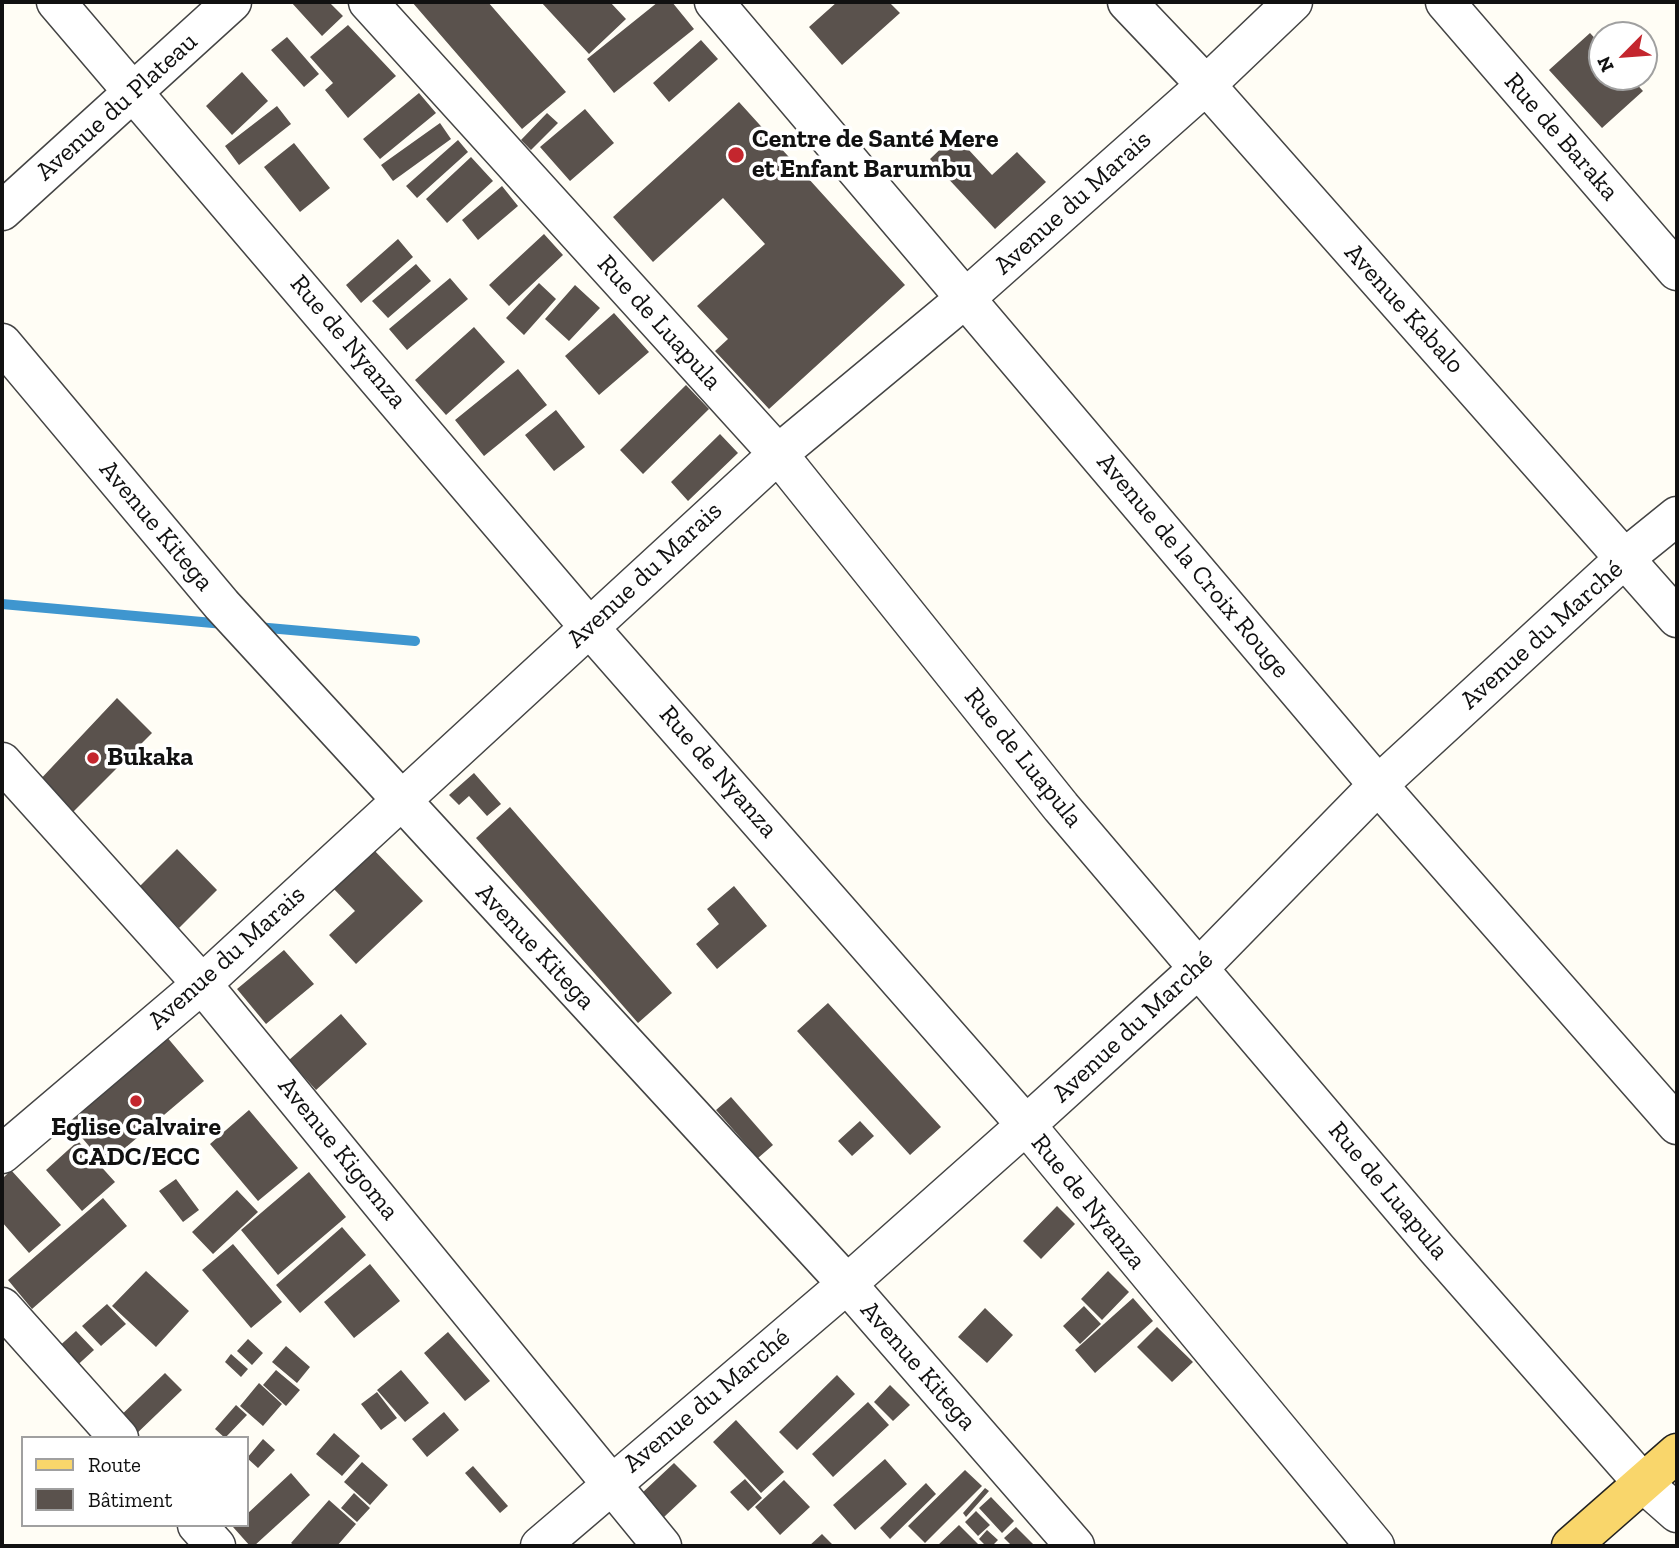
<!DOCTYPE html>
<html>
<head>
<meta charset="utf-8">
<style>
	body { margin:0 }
	#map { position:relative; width:1679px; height:1548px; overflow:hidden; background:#fffdf5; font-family:"Zilla Slab",serif }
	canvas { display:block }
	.frame { position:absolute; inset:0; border:4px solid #111; pointer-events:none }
	.legend { position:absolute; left:21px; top:1436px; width:228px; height:91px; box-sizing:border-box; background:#fff; border:2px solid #a0a0a0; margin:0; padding:9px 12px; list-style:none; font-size:21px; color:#111 }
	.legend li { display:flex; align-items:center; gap:14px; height:35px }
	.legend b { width:35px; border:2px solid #a0a0a0 }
	.north { position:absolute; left:1588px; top:21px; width:70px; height:70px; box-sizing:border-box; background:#fff; border:2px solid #a0a0a0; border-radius:50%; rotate:245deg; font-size:19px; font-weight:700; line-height:28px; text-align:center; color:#111 }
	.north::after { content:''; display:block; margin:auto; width:24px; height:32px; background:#c4262e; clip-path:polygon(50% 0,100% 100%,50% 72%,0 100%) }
</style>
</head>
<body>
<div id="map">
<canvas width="1679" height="1548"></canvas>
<div class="frame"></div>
<ul class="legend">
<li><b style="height:9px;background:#f9d66b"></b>Route</li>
<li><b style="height:19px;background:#5a524d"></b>Bâtiment</li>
</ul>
<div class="north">N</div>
</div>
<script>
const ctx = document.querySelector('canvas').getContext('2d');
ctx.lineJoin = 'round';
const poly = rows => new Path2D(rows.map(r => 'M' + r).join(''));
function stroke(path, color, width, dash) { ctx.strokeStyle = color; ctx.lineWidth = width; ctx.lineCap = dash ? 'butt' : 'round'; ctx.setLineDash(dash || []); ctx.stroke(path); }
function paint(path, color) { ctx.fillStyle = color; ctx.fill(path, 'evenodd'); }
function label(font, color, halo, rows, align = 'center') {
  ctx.font = font + ' "Zilla Slab",serif'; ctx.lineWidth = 7; ctx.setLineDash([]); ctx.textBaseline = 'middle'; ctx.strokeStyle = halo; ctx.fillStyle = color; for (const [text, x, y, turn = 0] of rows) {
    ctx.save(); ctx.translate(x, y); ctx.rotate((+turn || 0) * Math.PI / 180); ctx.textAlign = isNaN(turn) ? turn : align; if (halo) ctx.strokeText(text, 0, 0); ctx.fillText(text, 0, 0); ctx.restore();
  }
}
stroke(poly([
	[2,604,224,624],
	[257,627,415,641]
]), '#3f96cf', 10);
paint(poly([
	[291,2,329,2,343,16,322,36],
	[412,2,488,2,566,92,522,129],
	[541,2,610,2,626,19,589,54],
	[658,2,672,2,694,29,614,93,587,59],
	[837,2,889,2,900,13,842,65,809,27],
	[348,25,396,76,348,118,325,90,333,83,310,57],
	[1590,33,1602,46,1602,77,1630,77,1643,91,1602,128,1549,70],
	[287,37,319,74,304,87,271,50],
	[701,40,718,59,669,102,653,83],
	[242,72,268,101,232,135,206,106],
	[419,93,436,113,380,159,363,139],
	[739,102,905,285,769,409,715,351,728,339,697,306,765,244,723,198,653,262,613,217],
	[277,106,291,124,239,165,225,146],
	[585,109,614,143,570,181,540,147],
	[547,113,558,123,531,150,521,140],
	[440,123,451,139,393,181,381,165],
	[955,135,992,175,1017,152,1046,182,995,229,930,159],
	[458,140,468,152,417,198,406,186],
	[294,143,330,188,300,212,264,167],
	[471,157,493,181,447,223,426,199],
	[502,186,518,206,478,240,462,220],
	[544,234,563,255,509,306,489,285],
	[398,239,413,257,361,303,346,285],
	[416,264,431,281,388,318,372,301],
	[450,278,468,299,407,350,389,329],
	[539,283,556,299,524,335,506,318],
	[575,285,600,308,569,341,545,319],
	[614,313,649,352,599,395,565,356],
	[474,327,505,362,446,415,415,380],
	[518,369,547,405,484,456,455,420],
	[686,385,709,409,643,474,620,450],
	[556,410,585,447,554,471,525,435],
	[720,434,738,453,688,501,671,482],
	[117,698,152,733,68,817,36,784],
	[474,773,501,804,487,816,469,796,459,805,449,795],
	[510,807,672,993,638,1023,476,838],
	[372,848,423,901,356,964,329,935,355,911,331,886],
	[177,849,217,890,179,928,139,887],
	[734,886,767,926,717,969,696,944,719,924,707,909],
	[284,950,314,984,266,1024,237,989],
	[828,1003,941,1127,910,1155,797,1031],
	[341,1014,367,1044,316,1090,289,1060],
	[166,1036,204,1081,105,1165,67,1120],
	[731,1097,773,1145,758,1158,716,1110],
	[249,1110,298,1168,258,1201,210,1144],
	[860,1121,874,1136,852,1156,838,1141],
	[78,1141,115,1182,82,1211,46,1170],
	[11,1170,61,1225,29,1253,2,1222,2,1179],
	[309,1172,346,1217,278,1275,241,1230],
	[176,1179,199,1210,183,1222,159,1191],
	[237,1190,258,1212,213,1254,192,1232],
	[103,1198,127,1226,32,1309,8,1280],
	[1057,1206,1075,1224,1041,1259,1023,1241],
	[342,1227,366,1255,300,1313,276,1285],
	[233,1244,282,1302,251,1328,202,1270],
	[370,1264,400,1301,354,1338,324,1302],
	[146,1271,189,1311,156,1347,112,1306],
	[1108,1271,1129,1292,1102,1320,1081,1299],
	[1133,1298,1153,1321,1095,1373,1075,1350],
	[107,1304,126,1324,101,1346,82,1326],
	[1084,1306,1101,1324,1080,1344,1063,1326],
	[985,1308,1013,1335,987,1363,958,1337],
	[1157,1327,1193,1362,1172,1382,1137,1347],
	[76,1331,94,1350,72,1370,55,1350],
	[448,1332,490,1381,465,1401,424,1353],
	[248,1339,263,1353,252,1365,237,1351],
	[286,1346,310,1367,297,1383,272,1362],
	[231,1354,248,1369,241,1377,225,1362],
	[276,1370,300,1390,286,1406,263,1385],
	[401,1370,429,1403,405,1422,377,1390],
	[165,1373,182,1390,132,1438,115,1421],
	[837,1375,855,1394,797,1450,779,1432],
	[259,1383,282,1404,263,1426,240,1406],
	[890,1385,910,1405,893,1421,874,1402],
	[377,1392,397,1418,381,1430,361,1404],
	[868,1402,889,1425,833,1477,812,1454],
	[236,1405,247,1415,225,1438,215,1429],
	[444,1412,459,1430,427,1457,412,1439],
	[736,1420,784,1472,761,1493,713,1442],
	[334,1433,360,1456,342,1476,316,1454],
	[263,1439,275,1450,258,1468,247,1458],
	[885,1459,907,1484,855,1530,833,1505],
	[362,1462,388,1485,370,1505,344,1482],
	[674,1463,697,1486,664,1517,642,1493],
	[473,1466,508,1506,500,1513,465,1473],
	[965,1470,982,1486,925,1543,908,1526],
	[291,1473,310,1495,254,1546,250,1546,233,1527,247,1525,247,1514],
	[745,1479,762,1498,748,1511,730,1492],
	[784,1480,810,1507,780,1535,755,1507],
	[926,1483,936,1494,890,1539,880,1528],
	[985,1488,989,1491,966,1517,963,1513],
	[354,1493,370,1508,357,1522,341,1508],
	[991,1497,1014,1521,1002,1533,979,1508],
	[329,1500,356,1524,337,1546,295,1546,291,1543],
	[976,1511,990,1525,978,1536,965,1522],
	[959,1525,980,1546,937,1546],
	[1016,1527,1035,1546,1012,1546,1004,1538],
	[987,1530,998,1540,992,1546,986,1546,979,1539],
	[822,1534,834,1546,809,1546]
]), '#5a524d');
const minor = poly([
	[56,2,589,627,1026,1125,1375,1546],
	[368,2,778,454,1061,807,1437,1249,1643,1483,1677,1513],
	[714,2,1378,785,1677,1125],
	[1127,2,1206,85,1677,618],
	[1445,2,1677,271],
	[2,211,232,2],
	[2,343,222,605,847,1284,1075,1546],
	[2,762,202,984,662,1546],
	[2,1154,202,984,778,454,967,297,1206,85,1293,2],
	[2,1307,119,1438],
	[197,1525,216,1546],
	[540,1546,847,1284,1026,1125,1199,968,1378,785,1625,558,1677,516]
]);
const major = poly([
	[1571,1546,1677,1453]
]);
stroke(minor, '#444', 41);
stroke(major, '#222', 41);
stroke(minor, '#fff', 38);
stroke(major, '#f9d66b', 38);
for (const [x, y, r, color] of [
	[736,155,9,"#c4262e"],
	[93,758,7,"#c4262e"],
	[136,1101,7,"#c4262e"]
]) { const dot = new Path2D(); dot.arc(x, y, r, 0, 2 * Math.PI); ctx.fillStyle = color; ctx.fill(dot); stroke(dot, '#fff', 2.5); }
label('26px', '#111', '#fff', [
	["Avenue du Plateau",117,107,-42],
	["Rue de Baraka",1561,137,49],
	["Avenue du Marais",1073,203,-42],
	["Avenue Kabalo",1404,309,48],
	["Rue de Luapula",659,323,48],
	["Rue de Nyanza",348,342,50],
	["Avenue Kitega",156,526,50],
	["Avenue de la Croix Rouge",1193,566,50],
	["Avenue du Marais",645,575,-43],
	["Avenue du Marché",1542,635,-42],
	["Rue de Luapula",1023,758,51],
	["Rue de Nyanza",718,772,49],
	["Avenue Kitega",535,947,47],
	["Avenue du Marais",227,958,-42],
	["Avenue du Marché",1133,1027,-43],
	["Avenue Kigoma",338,1149,51],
	["Rue de Luapula",1388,1191,50],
	["Rue de Nyanza",1088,1202,51],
	["Avenue Kitega",918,1366,49],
	["Avenue du Marché",707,1401,-40]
]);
label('bold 26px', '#111', '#fff', [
	["Centre de Santé Mere",752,140],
	["et Enfant Barumbu",752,170],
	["Bukaka",107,758],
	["Eglise Calvaire",136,1128,"center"],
	["CADC/ECC",136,1158,"center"]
], 'left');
</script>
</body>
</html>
